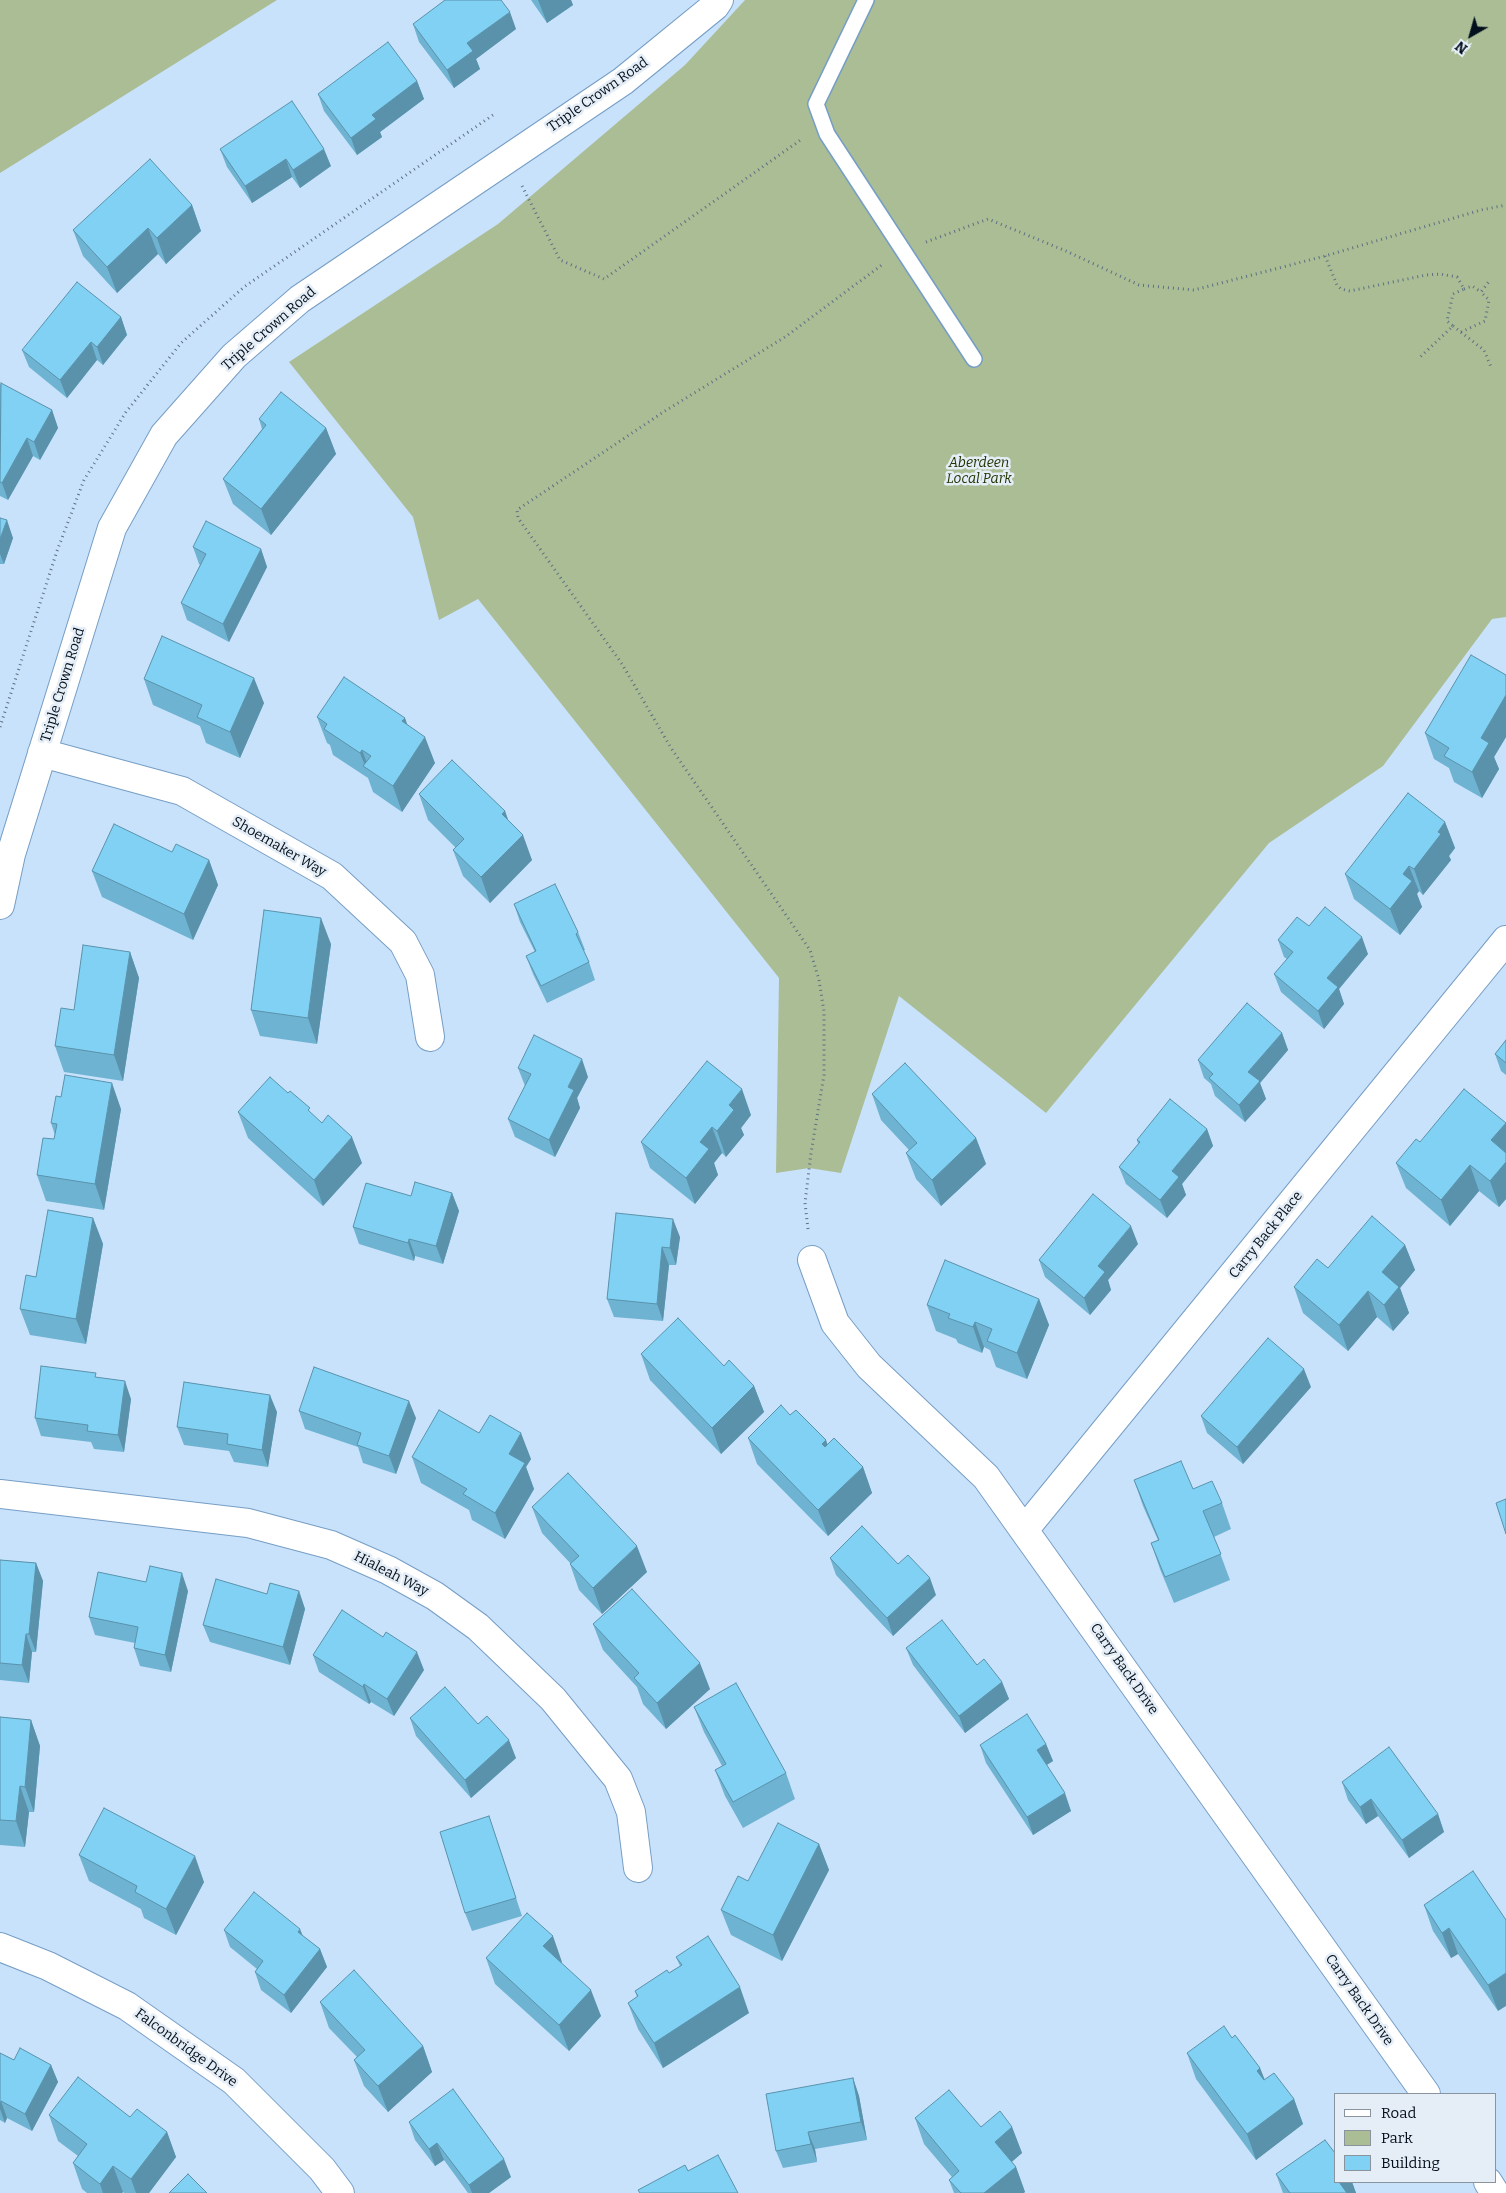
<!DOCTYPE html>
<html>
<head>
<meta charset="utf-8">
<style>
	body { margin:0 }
	#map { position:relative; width:1506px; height:2193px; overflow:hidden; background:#c9e2fb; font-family:Bitter,serif }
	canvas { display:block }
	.legend { position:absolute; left:1334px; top:2093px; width:162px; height:90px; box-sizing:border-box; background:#e5edf6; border:1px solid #8a949f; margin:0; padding:6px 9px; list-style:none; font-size:15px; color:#020f1c }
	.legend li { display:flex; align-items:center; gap:10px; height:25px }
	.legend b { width:25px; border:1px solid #8a949f }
	.north { position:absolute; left:1446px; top:10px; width:50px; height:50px; -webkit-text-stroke:4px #e5edf6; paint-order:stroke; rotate:218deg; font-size:14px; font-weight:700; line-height:20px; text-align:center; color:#020f1c }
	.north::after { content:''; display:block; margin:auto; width:18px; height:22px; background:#020f1c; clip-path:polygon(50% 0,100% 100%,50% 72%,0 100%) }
</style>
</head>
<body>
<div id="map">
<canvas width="1506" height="2193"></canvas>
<ul class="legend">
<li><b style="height:6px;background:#fff"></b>Road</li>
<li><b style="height:14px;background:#aabd95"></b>Park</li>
<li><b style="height:14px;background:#80d1f4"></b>Building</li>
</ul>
<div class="north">N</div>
</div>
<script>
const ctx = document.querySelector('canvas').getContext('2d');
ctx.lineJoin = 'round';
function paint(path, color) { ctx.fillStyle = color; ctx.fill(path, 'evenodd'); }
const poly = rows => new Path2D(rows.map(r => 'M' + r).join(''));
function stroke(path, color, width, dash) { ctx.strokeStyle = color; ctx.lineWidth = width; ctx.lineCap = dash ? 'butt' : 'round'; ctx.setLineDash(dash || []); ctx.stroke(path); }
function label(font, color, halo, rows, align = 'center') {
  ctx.font = font + ' Bitter,serif'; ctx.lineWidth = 5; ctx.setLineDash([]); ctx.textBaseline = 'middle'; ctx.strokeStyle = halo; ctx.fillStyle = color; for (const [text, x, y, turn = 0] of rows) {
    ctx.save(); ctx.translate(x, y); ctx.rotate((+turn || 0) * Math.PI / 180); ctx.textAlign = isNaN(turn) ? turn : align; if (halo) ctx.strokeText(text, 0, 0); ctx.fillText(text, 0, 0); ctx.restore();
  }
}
paint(poly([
	[0,0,277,0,0,173],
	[745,0,1506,0,1506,617,1492,619,1383,766,1269,843,1046,1113,899,996,841,1173,809,1168,776,1173,779,978,478,599,439,620,413,517,289,362,498,224,685,65]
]), '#aabd95');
const service = poly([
	[866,0,816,104,827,134,974,359]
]);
const minor = poly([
	[42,753,182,791,332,876,403,942,420,975,430,1037],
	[0,905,11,854,112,528,164,435,234,356,300,299,623,81,715,6,719,0],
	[812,1260,835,1323,869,1366,986,1477,1426,2094],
	[0,1494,248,1523,331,1545,388,1570,435,1596,478,1627,553,1699,618,1779,631,1812,638,1868],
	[1025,1529,1506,940],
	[0,1947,48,1966,127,2006,234,2081,322,2169,340,2193],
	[1488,2182,1495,2193]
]);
stroke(service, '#769ec5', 18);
stroke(minor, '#769ec5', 30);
stroke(poly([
	[522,186,560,260,604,279,802,139],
	[926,242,988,219,1066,251,1139,285,1194,290,1325,256,1481,210,1506,205],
	[1325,256,1337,285,1341,289,1350,291,1426,275,1440,274,1457,277,1464,289,1453,294,1447,321,1453,326,1418,359],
	[1464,289,1472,286,1481,292],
	[1453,326,1484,350,1491,367],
	[1461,332,1485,321,1489,300,1481,292,1490,280],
	[0,727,57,551,84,480,126,412,181,343,244,287,493,115],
	[808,1229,805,1203,811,1153,824,1075,824,1011,819,980,810,950,671,748,622,664,518,518,517,510,665,411,785,337,883,264]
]), '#5e7083', 3, [1, 4]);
stroke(service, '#fff', 15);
stroke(minor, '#fff', 28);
paint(poly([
	[531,0,571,0,573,5,547,23],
	[413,24,516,29,476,59,480,69,454,88,419,42],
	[417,81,424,99,380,132,382,137,357,155,324,111,318,94],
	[220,149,331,166,300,188,292,177,252,203,227,167],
	[192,205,201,231,166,264,158,254,117,293,83,256,73,230],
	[121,317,127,335,103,365,97,360,67,398,29,367,22,350],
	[0,384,52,410,58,428,40,460,33,456,8,500,0,496],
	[259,419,326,428,336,454,271,535,233,504,223,479,262,429],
	[0,518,13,538,4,564,0,564],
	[193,547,261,549,267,567,229,642,187,620,181,603,200,565,199,564],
	[1506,675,1506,737,1494,757,1499,769,1482,798,1454,782,1449,768,1434,759,1425,733],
	[144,679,264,703,240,758,206,743,200,726,153,705],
	[317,717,405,718,407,725,435,763,402,812,373,792,368,778,333,755,330,745,327,743],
	[419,794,505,811,508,820,532,860,490,903,463,876,453,850,456,848,428,820],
	[1445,822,1455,848,1449,856,1451,860,1423,895,1419,891,1417,894,1422,907,1400,935,1354,899,1345,874],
	[209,860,218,885,193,940,102,897,92,871],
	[514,904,578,932,585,950,583,951,589,962,595,980,547,1003,533,974,526,956,535,952,520,922],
	[1309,926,1368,954,1339,989,1344,1004,1324,1029,1281,992,1274,974,1287,959,1284,957,1278,940],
	[331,944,317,1044,260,1036,251,1010],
	[130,952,139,978,123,1081,64,1072,55,1046,74,1010],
	[1282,1033,1288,1050,1260,1083,1266,1099,1245,1122,1215,1096,1211,1084,1204,1078,1198,1060],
	[1506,1040,1506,1075,1501,1071,1495,1054],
	[518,1068,588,1077,577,1098,580,1108,555,1157,515,1137,508,1119,525,1086],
	[872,1094,976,1138,986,1164,941,1206,916,1179,906,1153,909,1150,881,1120],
	[121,1109,104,1210,46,1201,37,1175,54,1139,55,1135,51,1123],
	[238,1112,362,1163,323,1206,248,1138],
	[751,1115,741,1128,744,1135,726,1157,722,1153,714,1163,718,1175,695,1204,650,1168,641,1142],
	[1506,1124,1506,1199,1499,1207,1479,1191,1450,1226,1406,1188,1396,1163,1420,1142],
	[1207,1129,1213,1146,1182,1184,1186,1195,1167,1218,1126,1184,1119,1167,1138,1144,1137,1140],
	[452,1193,459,1211,443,1264,415,1256,414,1261,359,1244,353,1227,411,1196],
	[616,1213,680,1237,676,1265,669,1265,663,1321,614,1317,607,1299],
	[93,1218,103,1244,86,1344,30,1335,20,1309],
	[1138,1244,1108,1280,1111,1290,1090,1315,1045,1277,1039,1260],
	[1405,1245,1415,1270,1400,1288,1409,1313,1393,1331,1377,1317,1348,1351,1303,1313,1294,1287,1328,1268],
	[1039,1299,1049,1325,1027,1379,996,1367,990,1350,984,1347,982,1353,958,1343,956,1339,936,1331,927,1305],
	[641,1354,724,1366,754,1386,764,1412,721,1454,650,1380],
	[97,1377,131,1399,124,1452,94,1449,91,1442,41,1436,35,1418],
	[1311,1387,1243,1464,1207,1433,1201,1416],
	[299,1411,416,1418,396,1474,363,1463,358,1447,305,1429],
	[277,1412,268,1467,234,1462,229,1451,184,1445,177,1427],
	[790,1415,826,1440,827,1445,863,1467,872,1493,828,1536,757,1464,748,1438],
	[479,1433,531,1459,526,1467,534,1489,505,1539,472,1520,469,1510,421,1483,412,1457],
	[1134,1480,1193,1489,1222,1503,1231,1529,1214,1537,1230,1580,1174,1603,1160,1569,1151,1543,1158,1540,1143,1506],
	[532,1507,647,1572,602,1614,579,1590,570,1564,571,1564,542,1533],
	[830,1558,936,1595,893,1636,836,1575],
	[0,1560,36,1563,43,1581,36,1652,32,1652,29,1683,0,1680],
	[188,1591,171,1672,140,1666,134,1648,135,1643,95,1635,89,1617],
	[299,1591,305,1609,290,1665,210,1642,203,1625],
	[593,1624,710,1689,666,1729,643,1704,637,1687,603,1650],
	[906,1648,977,1665,1002,1682,1009,1699,965,1733,913,1665],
	[313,1655,424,1670,394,1716,371,1702,369,1704,319,1672],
	[694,1707,786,1773,795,1799,743,1828,725,1796,715,1770,722,1766,704,1732],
	[0,1717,31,1720,40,1746,34,1812,29,1812,25,1847,0,1845],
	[410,1718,478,1724,516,1758,471,1798,416,1736],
	[1046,1744,1053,1761,1047,1765,1071,1811,1033,1835,986,1763,980,1745],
	[1342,1782,1438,1814,1444,1832,1409,1858,1378,1816,1366,1824,1348,1800],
	[489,1816,522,1916,472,1931,465,1913],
	[819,1844,829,1870,782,1961,731,1935,721,1910],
	[79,1855,204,1882,176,1935,144,1918,141,1909,89,1881],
	[1473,1871,1498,2011,1458,1954,1451,1958,1433,1931,1424,1905],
	[224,1930,303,1936,320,1949,327,1967,291,2013,261,1990,255,1972,257,1969,230,1947],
	[676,1957,749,2013,663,2068,638,2029,628,2003,637,1997,635,1991,669,1973,680,1966],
	[486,1958,562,1962,561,1963,601,2016,569,2051,495,1984],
	[320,2002,423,2046,432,2072,388,2112,364,2086,354,2060,357,2057,329,2028],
	[1232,2038,1260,2068,1265,2080,1294,2099,1303,2124,1256,2160,1196,2079,1187,2053],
	[0,2053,14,2060,51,2065,58,2082,32,2131,7,2118,5,2123,0,2120],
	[853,2078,859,2096,867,2140,815,2149,817,2162,783,2168,776,2151],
	[49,2115,130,2117,167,2132,176,2157,149,2193,124,2193,123,2192,122,2193,87,2193,82,2189,73,2163,78,2156,58,2141],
	[915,2118,981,2127,1012,2127,1022,2153,1012,2162,1016,2167,1025,2192,954,2193,949,2180,952,2177,924,2144],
	[409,2122,511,2177,489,2193,468,2193,444,2160,435,2166,415,2140],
	[1276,2174,1335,2182,1352,2182,1356,2193,1283,2193]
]), '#6eb4d2');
paint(poly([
	[538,0,571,0,573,5,547,23],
	[510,12,516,29,476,59,480,69,454,88,447,70,467,43],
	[417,81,424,99,380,132,382,137,357,155,351,138,372,115],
	[324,149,331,166,300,188,293,170],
	[286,159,292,177,252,203,245,186],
	[192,205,201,231,166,264,157,238],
	[148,228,158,254,117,293,107,267],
	[121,317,127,335,103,365,97,347],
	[91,342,97,360,67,398,60,380],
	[52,410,58,428,40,460,34,442],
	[326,428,336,454,271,535,261,509],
	[27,438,33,456,8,500,2,483],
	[7,520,13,538,4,564,0,554,0,539],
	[261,549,267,567,229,642,223,624],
	[254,678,264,703,240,758,230,732],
	[1506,695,1506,737,1494,757,1499,769,1482,798,1472,772,1481,738],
	[405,718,414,744,402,721],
	[425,737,435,763,402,812,393,786],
	[362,750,370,771,366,768,360,753],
	[505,811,514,837,502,814],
	[1445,822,1455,848,1449,856,1451,860,1423,895,1414,869,1438,832],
	[523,835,532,860,490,903,481,877],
	[209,860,218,885,193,940,184,914],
	[1409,866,1419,891,1417,894,1422,907,1400,935,1390,909,1403,874],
	[321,918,331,944,317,1044,308,1018],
	[1362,937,1368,954,1339,989,1344,1004,1324,1029,1318,1011,1327,978],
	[130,952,139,978,123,1081,114,1055],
	[1282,1033,1288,1050,1260,1083,1266,1099,1245,1122,1239,1105,1248,1072],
	[582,1059,588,1077,577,1098,580,1108,555,1157,549,1140,568,1087],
	[112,1083,121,1109,104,1210,95,1184],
	[742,1089,751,1115,741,1128,744,1135,726,1157,717,1131,729,1105],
	[1506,1123,1506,1160,1491,1140],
	[712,1127,722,1153,714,1163,718,1175,695,1204,686,1178,700,1142],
	[1207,1129,1213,1146,1182,1184,1186,1195,1167,1218,1160,1200,1172,1171],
	[352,1137,362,1163,323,1206,314,1180],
	[976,1138,986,1164,941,1206,932,1180],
	[1506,1162,1506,1199,1499,1207,1490,1181],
	[1470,1165,1479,1191,1450,1226,1441,1200],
	[452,1193,459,1211,443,1264,436,1246],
	[93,1218,103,1244,86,1344,76,1319],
	[673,1219,680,1237,676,1265,670,1248],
	[1131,1226,1138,1244,1108,1280,1111,1290,1090,1315,1084,1298,1098,1266],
	[409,1239,415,1256,414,1261,408,1243],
	[1405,1245,1415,1270,1400,1288,1409,1313,1393,1331,1384,1305,1382,1272],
	[662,1247,669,1265,663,1321,657,1304],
	[1368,1291,1377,1317,1348,1351,1339,1325],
	[1039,1299,1049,1325,1027,1379,1017,1353],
	[975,1322,984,1347,982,1353,973,1327],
	[1304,1369,1311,1387,1243,1464,1237,1447],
	[125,1381,131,1399,124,1452,118,1435],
	[754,1386,764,1412,721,1454,712,1428],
	[270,1395,277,1412,268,1467,262,1450],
	[409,1401,416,1418,396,1474,389,1456],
	[521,1433,531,1459,526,1467,534,1489,505,1539,495,1513,509,1454],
	[826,1440,835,1466,822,1444],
	[863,1467,872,1493,828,1536,818,1510],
	[637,1546,647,1572,602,1614,593,1588],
	[36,1563,43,1581,36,1652,29,1634],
	[182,1573,188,1591,171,1672,165,1655],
	[930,1578,936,1595,893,1636,887,1618],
	[299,1591,305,1609,290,1665,283,1647],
	[26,1634,32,1652,29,1683,22,1665],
	[417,1652,424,1670,394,1716,387,1699],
	[700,1663,710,1689,666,1729,657,1703],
	[1002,1682,1009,1699,965,1733,959,1716],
	[364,1684,371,1702,369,1704,363,1687],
	[31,1720,40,1746,34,1812,25,1787],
	[509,1740,516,1758,471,1798,465,1780],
	[1046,1744,1053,1761,1043,1767,1037,1750],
	[20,1786,29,1812,25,1847,16,1821],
	[1065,1793,1071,1811,1033,1835,1027,1817],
	[1371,1799,1378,1816,1366,1824,1360,1807],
	[1438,1814,1444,1832,1409,1858,1402,1840],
	[819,1844,829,1870,782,1961,773,1935],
	[195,1856,204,1882,176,1935,166,1909],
	[1449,1928,1458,1954,1451,1958,1442,1933],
	[300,1929,307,1946,298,1932],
	[553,1936,562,1962,553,1972,543,1946],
	[320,1949,327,1967,291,2013,284,1995],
	[1506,1973,1506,2006,1498,2011,1488,1985],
	[740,1987,749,2013,663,2068,654,2043],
	[591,1990,601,2016,569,2051,559,2025],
	[423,2046,432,2072,388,2112,378,2086],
	[51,2065,58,2082,32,2131,25,2114],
	[1260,2068,1270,2094,1257,2071],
	[853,2078,859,2096,867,2140,861,2122],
	[1294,2099,1303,2124,1256,2160,1247,2134],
	[1,2101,7,2118,5,2123,0,2109,0,2103],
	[1012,2127,1022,2153,1004,2168,995,2142],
	[167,2132,176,2157,149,2193,136,2193,131,2179],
	[808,2132,815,2149,817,2162,811,2144],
	[437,2143,444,2160,435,2166,429,2149],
	[504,2159,511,2177,489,2193,472,2193,469,2185],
	[113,2166,123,2192,122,2193,103,2193,100,2184],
	[1016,2167,1025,2192,1024,2193,984,2193],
	[1338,2182,1352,2182,1356,2193,1342,2193]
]), '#5a92ab');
const building = poly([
	[445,0,501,0,510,12,467,43,473,51,447,70,413,24,445,0],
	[388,42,417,81,372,115,376,119,351,138,318,94,388,42],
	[292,101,324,149,293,170,286,159,245,186,220,149,292,101],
	[150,159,192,205,157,238,148,228,107,267,73,230,150,159],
	[77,282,121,317,97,347,91,342,60,380,22,350,77,282],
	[1,383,52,410,34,442,27,438,2,483,0,482,1,383],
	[281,392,326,428,261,509,223,479,266,425,259,419,281,392],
	[0,518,7,520,0,539,0,518],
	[206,521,261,549,223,624,181,603,206,554,193,547,206,521],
	[162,636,254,678,230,732,197,717,202,705,144,679,162,636],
	[1471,655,1506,675,1506,695,1481,738,1489,743,1472,772,1444,756,1449,748,1425,733,1471,655],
	[344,677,405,718,402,721,425,737,393,786,363,766,371,756,362,750,360,753,324,729,327,724,317,717,344,677],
	[452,760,505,811,502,814,523,835,481,877,453,850,464,839,419,794,452,760],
	[1408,793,1445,822,1438,832,1441,834,1414,869,1409,866,1403,874,1412,881,1390,909,1345,874,1408,793],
	[114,824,172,852,176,844,209,860,184,914,92,871,114,824],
	[555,884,578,932,576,934,589,962,541,986,526,956,536,951,514,904,555,884],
	[1325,907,1362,937,1327,978,1338,987,1318,1011,1274,974,1293,952,1278,940,1297,917,1309,926,1325,907],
	[264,910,321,918,308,1018,251,1010,264,910],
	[83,945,130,952,114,1055,55,1046,61,1008,74,1010,83,945],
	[1247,1003,1282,1033,1248,1072,1260,1081,1239,1105,1209,1078,1213,1074,1198,1060,1247,1003],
	[534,1035,582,1059,568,1087,574,1090,549,1140,508,1119,531,1074,518,1068,534,1035],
	[1506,1040,1506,1063,1495,1054,1506,1040],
	[707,1061,742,1089,729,1105,734,1110,717,1131,712,1127,700,1142,709,1149,686,1178,641,1142,707,1061],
	[905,1063,976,1138,932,1180,906,1153,917,1143,872,1094,905,1063],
	[65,1075,112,1083,95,1184,37,1175,43,1138,54,1139,57,1124,51,1123,56,1096,61,1097,65,1075],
	[270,1077,288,1093,290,1091,310,1108,308,1110,322,1123,328,1115,352,1137,314,1180,238,1112,270,1077],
	[1464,1089,1506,1123,1491,1140,1506,1153,1506,1162,1490,1181,1470,1165,1441,1200,1396,1163,1416,1139,1420,1142,1464,1089],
	[1170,1099,1207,1129,1172,1171,1179,1177,1160,1200,1119,1167,1140,1142,1137,1140,1170,1099],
	[415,1182,452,1193,436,1246,409,1239,408,1243,353,1227,366,1183,411,1196,415,1182],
	[1093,1194,1131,1226,1098,1266,1105,1272,1084,1298,1039,1260,1093,1194],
	[48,1210,93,1218,76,1319,20,1309,26,1275,36,1277,48,1210],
	[616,1213,673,1219,670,1248,662,1247,657,1304,607,1299,616,1213],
	[1372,1216,1405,1245,1382,1272,1399,1287,1384,1305,1368,1291,1339,1325,1294,1287,1317,1259,1328,1268,1372,1216],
	[945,1260,1039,1299,1017,1353,987,1341,992,1329,975,1322,973,1327,948,1318,950,1314,927,1305,945,1260],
	[678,1318,724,1366,729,1360,754,1386,712,1428,641,1354,678,1318],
	[1268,1338,1304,1369,1237,1447,1201,1416,1268,1338],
	[41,1366,96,1373,95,1377,125,1381,118,1435,87,1431,88,1425,35,1418,41,1366],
	[314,1367,409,1401,389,1456,357,1445,361,1433,299,1411,314,1367],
	[184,1382,270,1395,262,1450,227,1444,228,1434,177,1427,184,1382],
	[781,1405,790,1415,796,1410,826,1440,822,1444,825,1447,834,1438,863,1467,818,1510,748,1438,781,1405],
	[439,1410,479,1433,490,1415,521,1433,509,1454,525,1463,495,1513,463,1494,467,1489,412,1457,439,1410],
	[1181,1461,1193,1489,1212,1481,1222,1503,1203,1511,1221,1554,1165,1577,1151,1543,1159,1540,1134,1480,1181,1461],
	[568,1473,637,1546,593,1588,570,1564,579,1556,532,1507,568,1473],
	[1506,1499,1506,1534,1496,1503,1506,1499],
	[862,1526,898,1564,908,1555,930,1578,887,1618,830,1558,862,1526],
	[0,1560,36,1563,29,1634,26,1634,22,1665,0,1663,0,1560],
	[150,1566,182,1573,165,1655,134,1648,138,1627,89,1617,98,1572,146,1582,150,1566],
	[216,1579,267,1594,270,1583,299,1591,283,1647,203,1625,216,1579],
	[632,1589,700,1663,657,1703,634,1678,639,1673,593,1624,632,1589],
	[342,1610,383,1637,386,1632,417,1652,387,1699,364,1684,363,1687,313,1655,342,1610],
	[942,1620,977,1665,984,1659,1002,1682,959,1716,906,1648,942,1620],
	[736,1683,786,1773,733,1802,715,1770,726,1764,694,1707,736,1683],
	[445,1687,478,1724,487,1716,509,1740,465,1780,410,1718,445,1687],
	[1027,1714,1046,1744,1037,1750,1065,1793,1027,1817,980,1745,1027,1714],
	[0,1717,31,1720,25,1787,20,1786,16,1821,0,1820,0,1717],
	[1389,1747,1438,1814,1402,1840,1371,1799,1360,1807,1342,1782,1389,1747],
	[104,1808,195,1856,166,1909,135,1892,137,1886,79,1855,104,1808],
	[489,1816,516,1898,465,1913,440,1832,489,1816],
	[778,1823,819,1844,773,1935,721,1910,738,1876,748,1881,778,1823],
	[1473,1871,1506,1920,1506,1973,1488,1985,1449,1928,1442,1933,1424,1905,1473,1871],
	[254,1892,300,1929,298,1932,320,1949,284,1995,255,1972,263,1961,224,1930,254,1892],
	[527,1913,553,1936,543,1946,591,1990,559,2025,486,1958,527,1913],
	[708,1936,740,1987,654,2043,628,2003,638,1996,635,1991,667,1970,669,1973,682,1965,676,1957,708,1936],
	[354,1970,423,2046,378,2086,354,2060,365,2050,320,2002,354,1970],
	[1224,2026,1232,2038,1235,2035,1260,2068,1257,2071,1264,2080,1274,2073,1294,2099,1247,2134,1187,2053,1224,2026],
	[20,2048,51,2065,25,2114,1,2101,0,2103,0,2053,14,2060,20,2048],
	[78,2077,130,2117,137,2109,167,2132,131,2179,113,2166,100,2184,73,2163,87,2144,49,2115,78,2077],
	[853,2078,861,2122,808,2132,811,2144,776,2151,766,2094,853,2078],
	[453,2089,504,2159,469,2185,437,2143,429,2149,409,2122,453,2089],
	[949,2090,981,2127,1000,2111,1012,2127,995,2142,1016,2167,984,2193,961,2193,949,2180,959,2171,915,2118,949,2090],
	[1325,2140,1335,2153,1335,2182,1339,2182,1347,2193,1290,2193,1276,2174,1325,2140],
	[718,2155,738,2193,640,2193,638,2190,685,2165,688,2171,718,2155],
	[188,2174,207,2193,169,2193,188,2174]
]);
paint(building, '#80d1f4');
stroke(building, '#5a92ab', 1);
label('14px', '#020f1c', '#e5edf6', [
	["Triple Crown Road",598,95,-35],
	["Triple Crown Road",269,329,-41],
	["Triple Crown Road",63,685,-73],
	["Shoemaker Way",279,847,30],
	["Carry Back Place",1266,1235,-51],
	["Hialeah Way",391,1574,27],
	["Carry Back Drive",1124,1669,55],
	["Carry Back Drive",1359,2000,55],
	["Falconbridge Drive",186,2048,36]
]);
label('italic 14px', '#233403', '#e5edf6', [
	["Aberdeen",979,463],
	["Local Park",979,479]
]);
</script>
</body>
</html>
